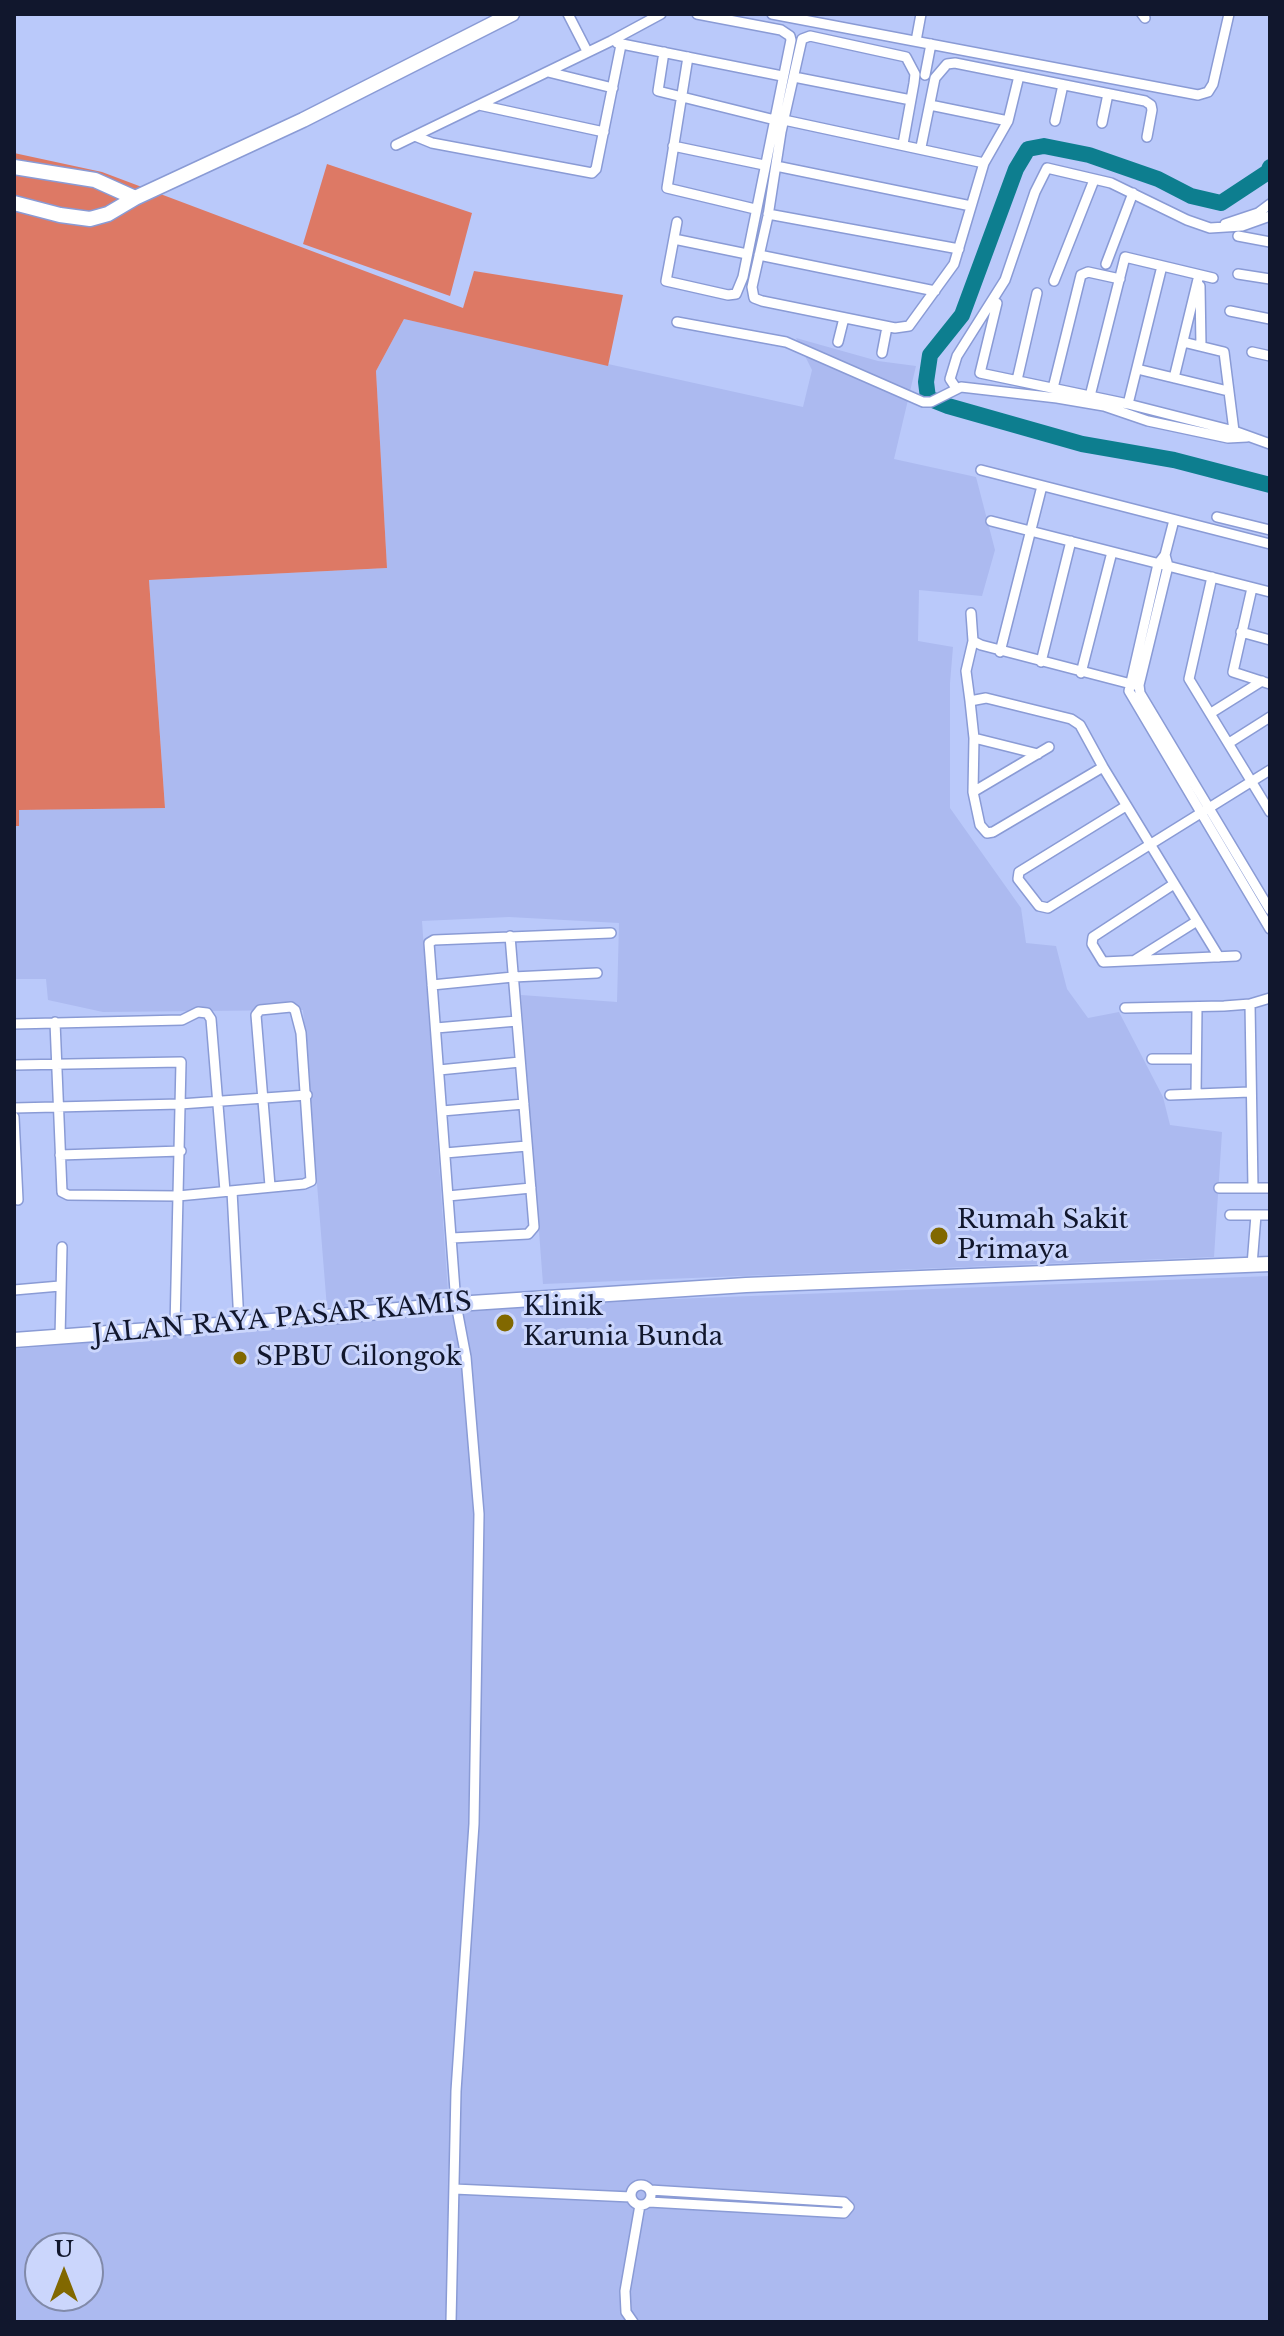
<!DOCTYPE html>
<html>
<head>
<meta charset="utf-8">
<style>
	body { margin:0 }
	#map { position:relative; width:1284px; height:2336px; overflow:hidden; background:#bac9fa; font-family:"Libre Baskerville",serif }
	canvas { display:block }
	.frame { position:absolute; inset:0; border:16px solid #11172d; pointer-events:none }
	.north { position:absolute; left:24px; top:2232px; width:80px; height:80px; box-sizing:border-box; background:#cbd6fc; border:2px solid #818aa9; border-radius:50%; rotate:0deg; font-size:22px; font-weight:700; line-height:32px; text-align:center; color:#11172d }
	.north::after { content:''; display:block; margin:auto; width:28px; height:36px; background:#816800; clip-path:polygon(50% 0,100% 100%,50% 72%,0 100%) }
</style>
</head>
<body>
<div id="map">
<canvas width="1284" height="2336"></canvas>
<div class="frame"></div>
<div class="north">U</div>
</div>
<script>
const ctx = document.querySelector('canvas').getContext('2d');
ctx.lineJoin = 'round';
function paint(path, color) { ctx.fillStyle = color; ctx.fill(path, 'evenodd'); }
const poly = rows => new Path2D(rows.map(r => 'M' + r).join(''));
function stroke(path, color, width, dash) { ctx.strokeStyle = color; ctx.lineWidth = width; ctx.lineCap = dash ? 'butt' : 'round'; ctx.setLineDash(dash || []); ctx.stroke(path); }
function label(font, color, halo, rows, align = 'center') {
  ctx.font = font + ' "Libre Baskerville",serif'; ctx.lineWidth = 6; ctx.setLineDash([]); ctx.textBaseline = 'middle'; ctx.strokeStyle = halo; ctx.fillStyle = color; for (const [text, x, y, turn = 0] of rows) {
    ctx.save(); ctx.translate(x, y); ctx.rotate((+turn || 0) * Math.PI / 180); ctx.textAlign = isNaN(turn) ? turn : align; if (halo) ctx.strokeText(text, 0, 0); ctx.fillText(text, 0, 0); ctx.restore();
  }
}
paint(poly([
	[404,319,803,407,812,370,796,338,878,361,916,366,894,459,976,477,995,550,982,596,919,590,918,641,953,647,950,683,950,808,1021,908,1026,943,1056,946,1067,989,1088,1018,1119,1012,1163,1097,1170,1125,1222,1132,1214,1257,543,1284,521,995,617,1002,619,923,509,917,422,921,448,1292,327,1308,303,1010,103,1012,48,1000,46,979,14,979,14,826,19,825,19,810,165,807,149,580,387,568,376,371],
	[1270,1276,1270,2322,14,2322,14,1349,544,1304],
	[40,2248,88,2248,88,2296,40,2296]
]), '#acbaf0');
paint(poly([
	[14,153,102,172,463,308,474,271,623,295,608,366,404,319,376,371,387,568,149,580,165,808,19,810,19,826,14,826],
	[327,164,472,213,450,296,303,244]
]), '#dd7965');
stroke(poly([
	[1270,167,1268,172,1221,203,1191,196,1158,179,1089,155,1044,146,1028,149,1016,169,962,315,930,355,926,382,928,398,948,406,1082,444,1174,460,1270,485]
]), '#0d7e8f', 16);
const street = poly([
	[568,14,587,51],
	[772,14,1198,95,1208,92,1213,84,1229,14],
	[1142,14,1145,18],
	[916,41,921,14],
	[617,43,782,76],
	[664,52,658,91,775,120],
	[688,57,667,188,755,209],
	[548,72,613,88],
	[925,75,931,44],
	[794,77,911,100],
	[479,105,604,132],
	[930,105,1008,121],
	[784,120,984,163],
	[1055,121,1063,85],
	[1102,123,1108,94],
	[415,136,432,143,592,173,596,169,621,45],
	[903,144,914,83,915,74,906,57,810,36,802,39,781,132,768,216,752,287,754,298,762,301,895,328,909,326,954,264,984,163,1008,121,1019,76],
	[396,145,611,41,661,14],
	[673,146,764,165],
	[921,147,935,78,947,64,955,63,1145,101,1151,105,1152,110,1147,137],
	[776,166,971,206],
	[768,214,959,249],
	[677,222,666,281,728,295,736,294,743,277,791,40,790,36,781,30,697,14],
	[1225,224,1258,213,1270,204],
	[1238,236,1270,242],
	[674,239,747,254],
	[759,255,935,291],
	[1106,264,1133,193],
	[1238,274,1270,279],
	[1054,281,1094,180],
	[1200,286,1201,346],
	[997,303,980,373,1128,404,1234,431,1270,444],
	[1230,311,1270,319],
	[677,322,786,342,923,402,931,402,961,387,1057,398,1104,406,1148,421,1228,438,1247,437],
	[838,342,844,318],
	[1183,342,1224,352,1234,431],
	[1252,352,1270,356],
	[882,353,887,327],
	[1137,369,1228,391],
	[1174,378,1199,275],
	[1017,380,1037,293],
	[956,388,950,379,957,356,1005,280,1035,192,1047,168,1111,183,1187,220,1210,228,1242,226,1270,216],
	[1053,388,1081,275,1088,272,1120,279],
	[1090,396,1125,257,1213,278],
	[1128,404,1162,266],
	[981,470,1270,544],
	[1217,517,1270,530],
	[1174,520,1165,555,1158,564,1129,691,1270,929],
	[991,521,1270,592],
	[1165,555,1168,566,1139,685,1140,693,1270,910],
	[1212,577,1189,679,1270,812],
	[1252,588,1233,672,1270,684],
	[971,613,973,641,981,645,1135,685],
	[1241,632,1270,640],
	[1000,652,1042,486],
	[1041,662,1071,541],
	[1081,673,1112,552],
	[970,701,966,671,973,641],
	[1211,713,1262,681],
	[974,738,1038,754],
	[1229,743,1270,717],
	[1103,767,993,832,987,833,980,825,973,792,974,738,970,701,986,698,1071,719,1080,725,1103,767,1219,957],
	[973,792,1049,747],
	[1126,806,1019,872,1018,879,1039,906,1048,908,1270,770],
	[1174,884,1093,937,1092,944,1103,962,1236,956],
	[1135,960,1197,921],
	[432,985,513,977,597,973],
	[1250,1004,1253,1188],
	[1125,1008,1224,1006,1250,1004,1270,998],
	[55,1022,62,1192,68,1195,178,1196,304,1184,311,1181,301,1033,295,1010,291,1007,260,1010,256,1015,270,1186],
	[14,1024,182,1020,198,1012,207,1013,211,1019,225,1191],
	[436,1028,517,1021],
	[1152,1059,1196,1059],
	[14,1065,181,1062,175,1328],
	[439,1070,520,1062],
	[1196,1094,1197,1008],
	[1170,1095,1250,1092],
	[14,1108,180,1104,307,1095],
	[442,1111,524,1104],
	[14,1117,18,1200],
	[445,1153,527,1146],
	[60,1155,181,1151],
	[1219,1188,1270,1188],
	[232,1191,239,1323],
	[448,1196,531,1188],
	[1230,1215,1270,1215],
	[452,1238,528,1234,534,1227,510,936],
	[1252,1265,1256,1215],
	[14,1290,60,1286],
	[60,1338,62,1247],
	'631 2195a10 10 0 1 1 20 0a10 10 0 1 1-20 0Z',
	[454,2189,631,2197],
	[649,2202,844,2213,849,2207,844,2202,650,2190],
	[451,2322,456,2091,474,1824,479,1514,466,1357,456,1304,429,943,434,940,611,933],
	[633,2322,626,2312,625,2291,640,2205]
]);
const secondary = poly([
	[14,167,95,180,135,198],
	[14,203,60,215,90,219,108,214,135,198,303,120,512,14],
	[14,1340,339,1316,456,1304,746,1285,1270,1264]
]);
stroke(street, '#8a9bd5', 12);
stroke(secondary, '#8a9bd5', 17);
stroke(street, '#fff', 9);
stroke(secondary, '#fff', 14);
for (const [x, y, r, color] of [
	[939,1236,10,"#816800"],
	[505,1323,10,"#816800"],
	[240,1358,8,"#816800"]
]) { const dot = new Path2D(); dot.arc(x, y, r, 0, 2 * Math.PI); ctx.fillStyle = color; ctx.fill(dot); stroke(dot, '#cbd6fc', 3); }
label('26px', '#11172d', '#cbd6fc', [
	["Rumah Sakit",957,1221],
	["Primaya",957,1251],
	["Klinik",523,1308],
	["Karunia Bunda",523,1338],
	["SPBU Cilongok",256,1358]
], 'left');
label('26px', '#11172d', '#cbd6fc', [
	["JALAN RAYA PASAR KAMIS",282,1319,-5]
]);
</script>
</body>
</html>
